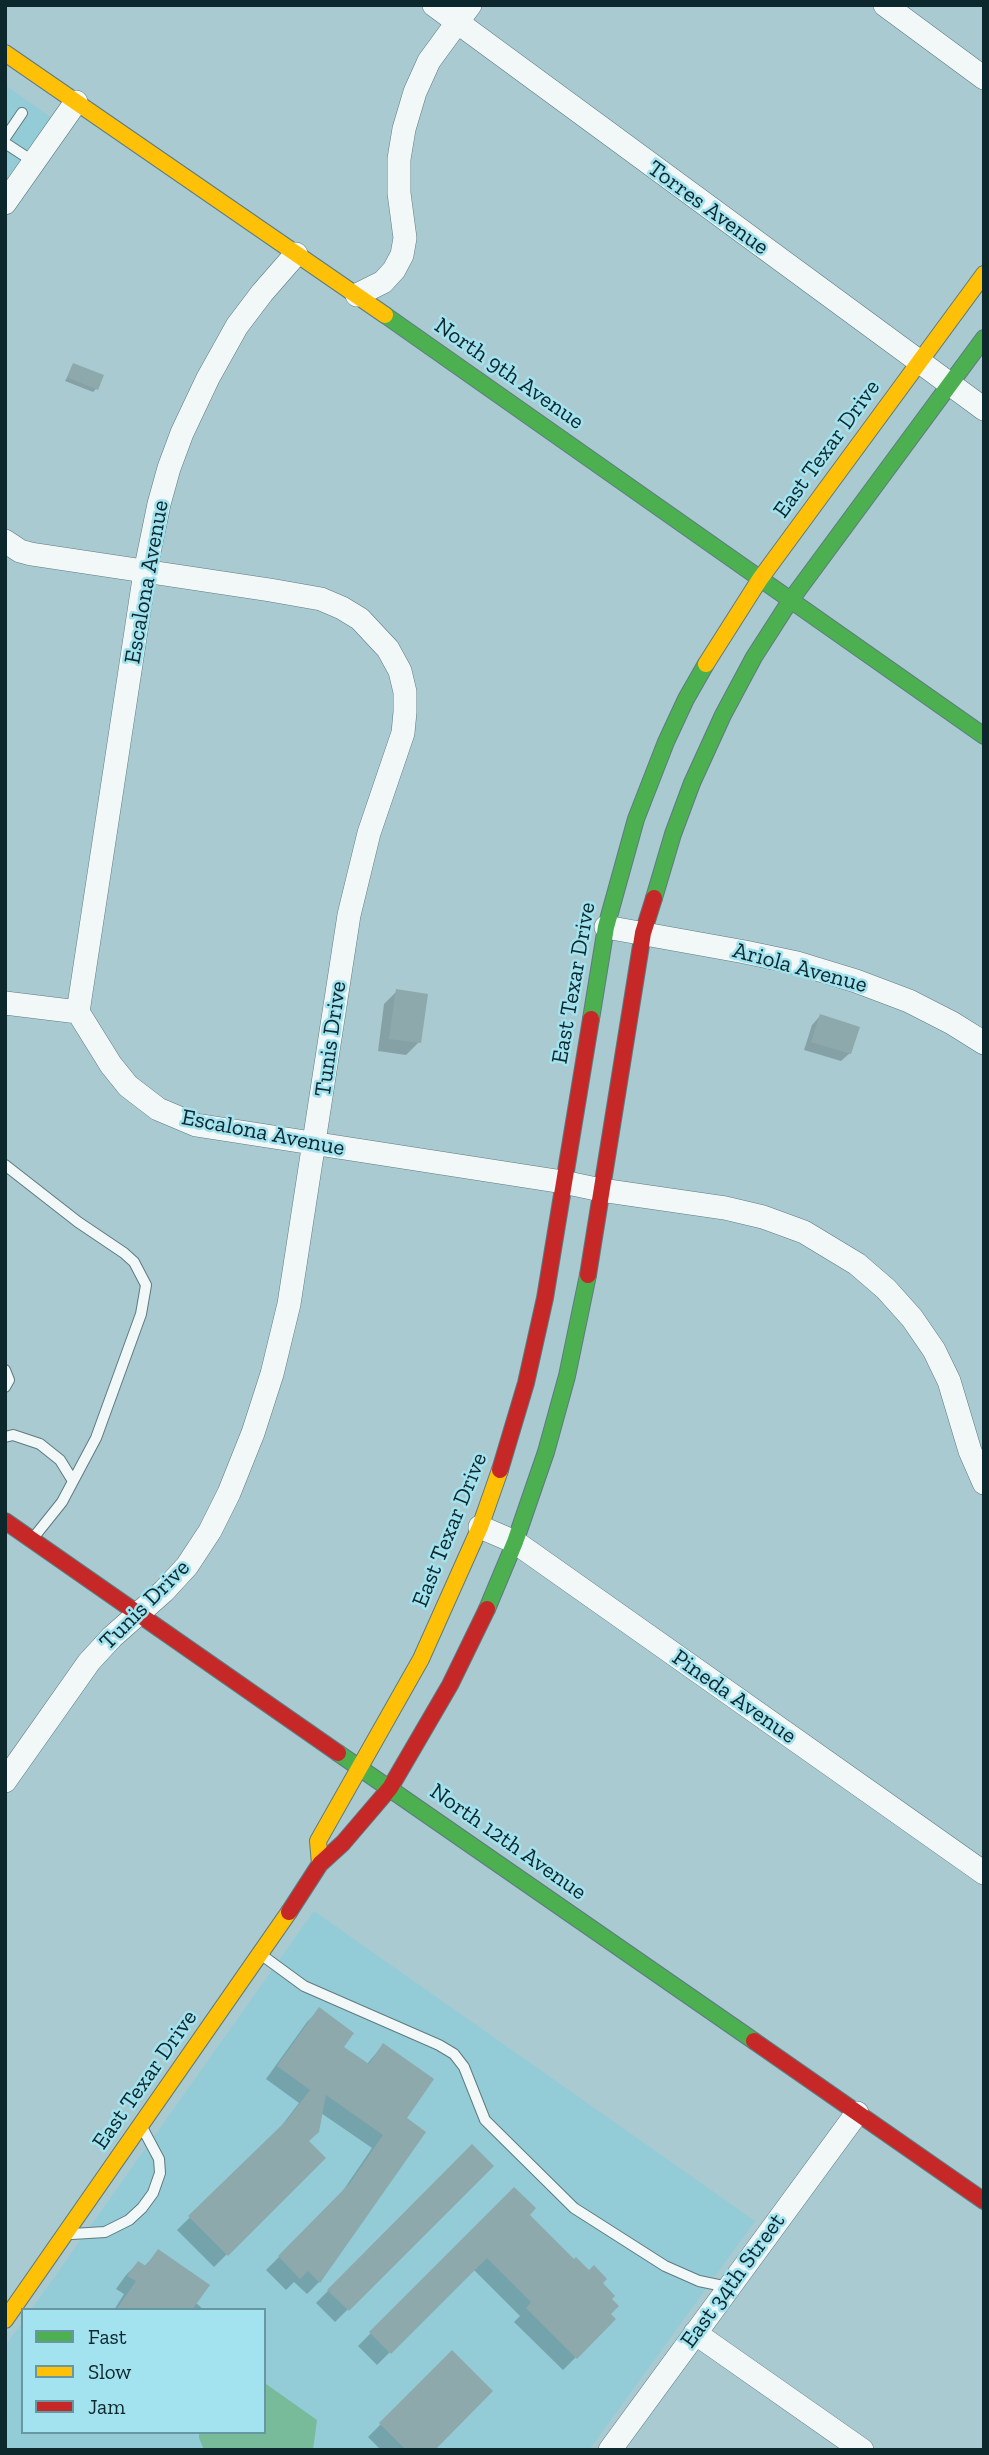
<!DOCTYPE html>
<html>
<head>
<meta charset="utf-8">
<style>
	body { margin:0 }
	#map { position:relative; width:989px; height:2455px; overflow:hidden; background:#a8cad0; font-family:"Zilla Slab",serif }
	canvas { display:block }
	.frame { position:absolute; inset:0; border:7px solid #0d282d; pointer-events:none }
	.legend { position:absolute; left:21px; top:2308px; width:245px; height:126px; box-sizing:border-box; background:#a3e3ef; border:2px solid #6798a1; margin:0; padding:9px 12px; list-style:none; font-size:21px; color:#0d282d }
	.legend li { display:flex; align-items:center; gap:14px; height:35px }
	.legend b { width:35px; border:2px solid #6798a1 }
</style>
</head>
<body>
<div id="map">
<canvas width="989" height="2455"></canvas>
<div class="frame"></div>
<ul class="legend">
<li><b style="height:9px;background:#4caf50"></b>Fast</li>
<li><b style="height:9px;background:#ffc107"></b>Slow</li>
<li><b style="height:9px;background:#c62828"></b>Jam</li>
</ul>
</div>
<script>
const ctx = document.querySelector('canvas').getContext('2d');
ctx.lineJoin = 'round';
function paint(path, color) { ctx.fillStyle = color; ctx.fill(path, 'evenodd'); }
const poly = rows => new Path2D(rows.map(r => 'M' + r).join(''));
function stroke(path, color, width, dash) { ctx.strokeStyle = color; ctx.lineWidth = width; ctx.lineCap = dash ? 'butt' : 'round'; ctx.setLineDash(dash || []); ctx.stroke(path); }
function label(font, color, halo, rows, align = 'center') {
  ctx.font = font + ' "Zilla Slab",serif'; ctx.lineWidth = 5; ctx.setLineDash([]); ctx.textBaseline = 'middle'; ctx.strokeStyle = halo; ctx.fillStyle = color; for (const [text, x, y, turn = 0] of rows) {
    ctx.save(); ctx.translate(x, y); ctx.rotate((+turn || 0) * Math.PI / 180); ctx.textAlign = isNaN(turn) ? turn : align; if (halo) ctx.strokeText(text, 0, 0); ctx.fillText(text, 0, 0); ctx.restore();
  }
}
paint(poly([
	[5,85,52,118,5,184],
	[314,1911,755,2221,589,2450,5,2450,5,2346,23,2321,23,2432,264,2432,264,2310,31,2310]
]), '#93ccd6');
paint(poly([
	[266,2384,317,2420,313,2450,204,2450,199,2438,199,2432,264,2432,264,2385]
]), '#78bb9a');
paint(poly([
	[74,365,96,389,93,392,65,381],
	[397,991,419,1042,406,1055,378,1051,384,1004],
	[820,1016,850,1053,841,1061,804,1050,812,1025],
	[319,2010,342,2047,367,2064,383,2045,404,2118,319,2282,307,2294,294,2282,286,2290,266,2270,338,2198,372,2148,321,2113,307,2141,323,2158,214,2267,177,2230,276,2133,299,2103,266,2079,307,2022],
	[472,2146,492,2166,335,2322,316,2303],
	[514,2189,527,2215,574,2262,600,2283,610,2299,608,2314,614,2319,563,2370,514,2322,520,2316,473,2269,377,2365,358,2346],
	[158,2251,195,2302,204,2310,114,2310,124,2294,116,2289,126,2275,138,2263,144,2267],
	[452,2353,432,2450,381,2450,368,2437]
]), '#0003');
paint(poly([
	[73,363,104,375,98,390,67,377],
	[396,989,428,994,421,1043,389,1039],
	[820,1014,860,1027,851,1054,811,1042],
	[319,2007,354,2033,344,2047,369,2064,383,2043,434,2079,407,2118,426,2132,320,2283,308,2271,300,2279,278,2256,350,2183,383,2135,326,2095,319,2132,309,2141,326,2158,228,2256,188,2216,287,2120,310,2090,277,2066],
	[472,2144,494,2166,349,2311,327,2290],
	[514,2187,536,2208,530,2215,574,2259,576,2257,589,2270,594,2265,607,2279,603,2283,615,2296,612,2299,619,2306,611,2314,616,2319,577,2359,526,2308,531,2302,487,2258,391,2354,369,2332],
	[158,2249,210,2285,192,2310,116,2310,136,2281,127,2276,138,2261,146,2266],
	[452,2350,493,2391,435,2450,406,2450,379,2423]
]), '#8da9ab');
const lane = poly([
	[5,138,22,113],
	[5,143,34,162],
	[5,1165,78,1222,124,1253,134,1262,146,1285,141,1314,96,1438,62,1502,34,1537],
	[5,1370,9,1380,5,1387],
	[5,1437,13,1435,40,1444,60,1460,73,1481],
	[263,1956,304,1986,439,2045,454,2054,464,2067,485,2120,574,2208,665,2266,699,2281,728,2287],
	[72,2234,105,2232,129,2220,142,2208,153,2193,160,2173,159,2159,143,2129]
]);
const street = poly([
	[434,5,984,409],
	[885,5,984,78],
	[5,203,76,102],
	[296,254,262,293,237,326,208,378,182,433,169,468,159,504,145,572,78,1012,111,1065,128,1086,158,1109,196,1125,563,1182,601,1190,725,1208,763,1217,804,1232,857,1264,886,1289,912,1318,934,1350,949,1381,970,1451,984,1483],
	[357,295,383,282,394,270,402,255,405,238,399,193,399,159,404,129,415,92,429,61,470,5],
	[5,541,20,551,31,554,270,590,321,599,342,608,360,619,388,649,400,671,405,692,405,712,403,733,369,833,349,915,289,1304,272,1374,253,1433,229,1493,210,1531,187,1566,164,1591,112,1637,89,1662,5,1781],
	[606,927,745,952,797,963,856,981,909,1001,952,1023,984,1043],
	[5,1003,78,1012],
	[480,1527,515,1542,984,1873],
	[695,2333,862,2450],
	[610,2450,857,2113]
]);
const fast = poly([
	[385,315,984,736],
	[654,898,673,834,692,783,723,715,754,657,790,601,984,338],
	[591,1019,606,927,636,819,666,742,686,699,706,664],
	[487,1609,515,1542,546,1452,567,1376,588,1275],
	[338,1753,754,2041]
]);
const slow = poly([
	[5,53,385,315],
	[706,664,760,579,984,274],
	[320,1864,318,1841,421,1659,480,1527,500,1470],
	[5,2320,289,1912]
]);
const jam = poly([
	[588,1275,643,933,654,898],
	[500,1470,526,1383,545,1298,591,1019],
	[5,1521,338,1753],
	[289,1912,320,1864,343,1843,390,1788,450,1685,487,1609],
	[754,2041,984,2201]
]);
stroke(lane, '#5d7b80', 12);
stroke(street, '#5d7b80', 24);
stroke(fast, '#5d7b80', 18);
stroke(slow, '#5d7b80', 18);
stroke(jam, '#5d7b80', 18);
stroke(lane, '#f2f7f8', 10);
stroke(street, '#f2f7f8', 23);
stroke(fast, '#4caf50', 16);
stroke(slow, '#ffc107', 16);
stroke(jam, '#c62828', 16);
label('23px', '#0d282d', '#a3e3ef', [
	["Torres Avenue",708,208,36],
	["North 9th Avenue",509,374,35],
	["East Texar Drive",827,449,-54],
	["Escalona Avenue",147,582,-80],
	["Ariola Avenue",800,968,15],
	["East Texar Drive",574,983,-80],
	["Tunis Drive",331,1039,-82],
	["Escalona Avenue",263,1133,11],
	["East Texar Drive",450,1530,-68],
	["Tunis Drive",145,1605,-45],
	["Pineda Avenue",734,1697,35],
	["North 12th Avenue",508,1842,35],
	["East Texar Drive",145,2080,-55],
	["East 34th Street",733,2281,-54]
]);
</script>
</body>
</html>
